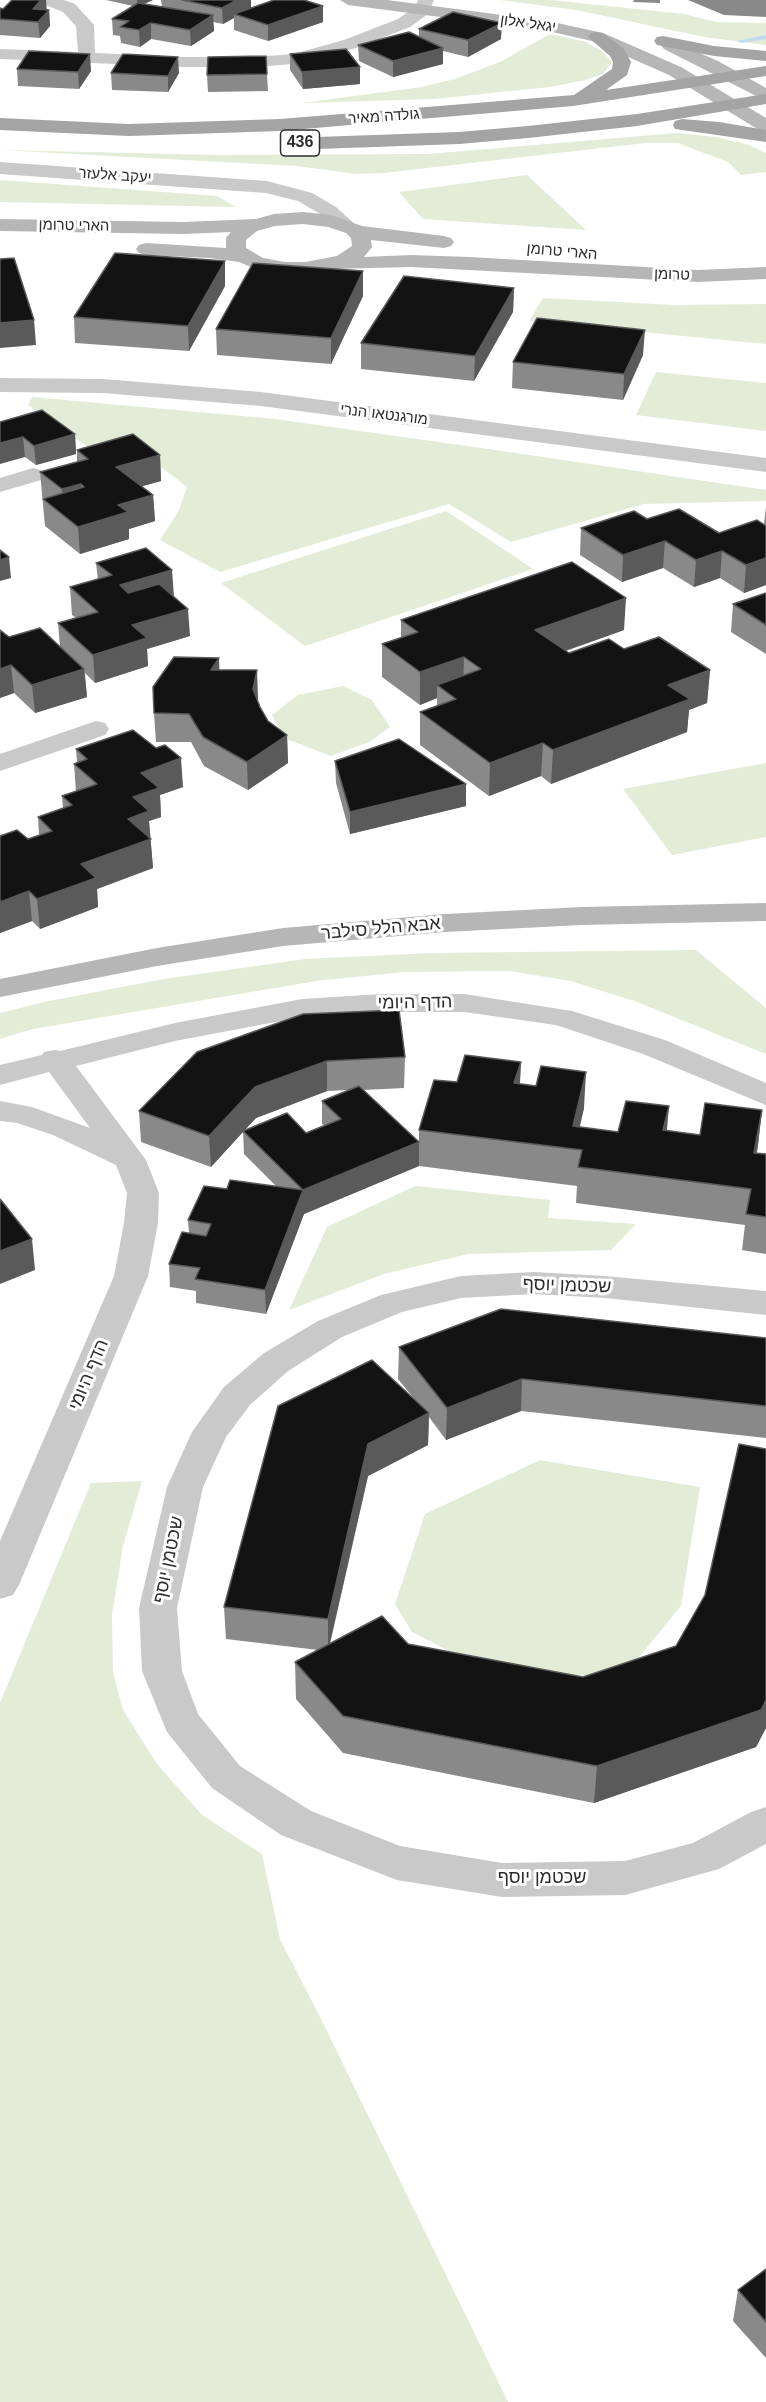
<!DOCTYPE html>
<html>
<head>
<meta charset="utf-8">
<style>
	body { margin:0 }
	canvas { display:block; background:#fff }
</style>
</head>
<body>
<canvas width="766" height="2402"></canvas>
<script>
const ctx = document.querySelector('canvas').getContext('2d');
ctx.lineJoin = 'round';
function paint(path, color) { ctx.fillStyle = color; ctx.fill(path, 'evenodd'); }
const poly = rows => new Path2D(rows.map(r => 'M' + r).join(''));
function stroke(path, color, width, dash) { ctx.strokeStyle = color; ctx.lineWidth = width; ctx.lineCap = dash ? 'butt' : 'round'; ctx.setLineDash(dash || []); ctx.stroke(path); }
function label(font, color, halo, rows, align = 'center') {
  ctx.font = font + ' Helvetica,"Noto Sans Hebrew",sans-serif'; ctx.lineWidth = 6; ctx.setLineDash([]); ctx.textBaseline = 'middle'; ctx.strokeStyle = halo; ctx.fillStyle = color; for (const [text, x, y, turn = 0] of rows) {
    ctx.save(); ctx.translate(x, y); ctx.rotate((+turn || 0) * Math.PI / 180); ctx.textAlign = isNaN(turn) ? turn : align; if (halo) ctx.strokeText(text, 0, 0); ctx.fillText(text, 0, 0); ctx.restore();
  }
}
paint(poly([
	[500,0,551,0,684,14,716,22,766,23,766,45,704,37,576,10],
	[550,34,586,42,602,51,612,62,603,74,585,80,550,87,434,99,301,103,422,87,455,79,500,62],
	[677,133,716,137,749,145,766,153,766,172,741,175,728,162,678,143,645,143,384,173,356,174,297,166,0,150,217,155,428,154],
	[527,175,586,230,423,219,399,192],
	[0,180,217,196,236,207,0,202],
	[543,298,674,305,766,304,766,344,529,321],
	[656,372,766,383,766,431,636,415],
	[32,397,275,419,495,450,766,490,766,501,644,504,511,542,449,504,220,572,160,540,178,512,187,487,126,440,88,447,28,405],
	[446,511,533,569,305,646,221,583],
	[343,686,372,700,390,727,369,742,331,756,284,738,272,715,298,695],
	[766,763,766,837,672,855,623,789],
	[696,950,766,1008,766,1054,637,1002,571,981,509,971,404,972,316,981,33,1029,0,1039,0,1013,44,1002,164,979,305,959,432,953],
	[415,1186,550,1200,548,1218,636,1224,611,1250,468,1254,384,1274,289,1310,327,1227],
	[540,1460,700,1487,681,1606,626,1673,506,1680,412,1632,395,1604,425,1514],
	[142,1481,123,1546,112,1615,113,1673,123,1710,157,1764,202,1815,262,1854,280,1939,323,2023,508,2402,0,2402,0,1703,91,1483]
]), '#e2ecd7');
paint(poly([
	[766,35,766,39,741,43,737,41,766,35]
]), '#c1dbee');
paint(poly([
	[41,0,64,0,75,4,94,25,95,53,185,57,255,57,293,54,344,40,398,19,415,7,418,0,434,0,428,14,410,27,356,48,293,64,255,67,185,67,0,59,0,49,78,52,76,26,63,12,43,4,41,0],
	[0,162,267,181,312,193,336,207,357,226,354,230,340,230,322,215,298,201,266,193,0,174,0,162],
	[0,378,103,379,261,392,766,458,766,472,261,406,103,393,0,392,0,378],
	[33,468,41,470,45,475,41,480,0,492,0,478,33,468],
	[96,721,105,723,109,729,105,735,0,771,0,754,96,721],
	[382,994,464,994,572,1011,665,1040,766,1083,766,1105,643,1054,556,1025,464,1012,382,1012,302,1017,175,1041,76,1066,146,1160,159,1193,158,1223,148,1276,19,1585,13,1595,0,1599,0,1541,114,1276,124,1223,127,1193,116,1165,53,1135,17,1123,0,1121,0,1101,32,1107,90,1128,49,1072,0,1085,0,1065,42,1055,44,1052,55,1050,60,1051,175,1023,302,999,382,994],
	[534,1272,605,1276,766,1291,766,1315,605,1298,534,1294,461,1298,402,1312,342,1337,288,1371,250,1405,226,1437,203,1487,177,1608,182,1671,198,1714,240,1766,311,1811,400,1846,502,1863,625,1861,693,1843,751,1812,766,1807,766,1844,719,1869,625,1895,502,1897,397,1880,281,1835,212,1788,167,1732,142,1671,139,1608,167,1487,192,1432,224,1387,264,1353,318,1321,381,1295,461,1276,534,1272]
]), '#c9c9c9');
paint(poly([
	[340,0,387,0,548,21,603,33,681,67,766,118,766,132,759,130,669,75,592,41,548,31,348,5,340,0],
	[670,40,718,61,766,88,766,101,664,49,661,45,664,41,670,40],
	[303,212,331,215,362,226,444,236,451,238,454,242,451,246,444,248,371,240,372,247,364,257,411,255,469,257,698,270,766,267,766,279,698,282,411,267,331,269,305,274,285,274,251,267,239,262,210,258,146,255,139,253,136,249,139,245,146,243,226,248,226,238,231,232,184,234,0,231,0,219,184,222,256,219,274,214,303,212],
	[303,224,328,227,346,233,351,238,352,246,337,256,305,262,285,262,263,258,246,248,246,240,257,231,275,226,303,224],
	[766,903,766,921,582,925,445,932,283,946,157,966,0,997,0,979,157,948,283,928,445,914,582,907,766,903]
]), '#b6b6b6');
paint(poly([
	[597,32,603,33,624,49,631,62,627,75,606,90,766,66,766,76,573,106,280,131,129,136,0,130,0,118,129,124,280,119,574,95,612,69,613,62,610,56,588,37,591,33,597,32],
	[663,36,714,46,766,51,766,61,714,56,657,45,654,41,657,37,663,36],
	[766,94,766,104,637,126,528,138,459,144,317,149,310,147,308,143,310,139,317,137,459,132,528,126,637,114,766,94],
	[682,119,719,122,766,130,766,142,675,129,673,125,675,121,682,119]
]), '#a4a4a4');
paint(poly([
	[12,0,46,0,46,10,49,10,50,26,40,38,0,35,0,8,3,9],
	[106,0,153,0,144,4,162,7,161,0,251,0,251,8,323,22,268,41,234,30,234,18,223,24,213,22,214,31,191,46,151,39,140,47,121,43,120,36,113,35,112,19,133,6],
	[634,0,660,0,660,3,633,2],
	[688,0,766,0,766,17,724,15],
	[419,29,501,39,468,57,443,51,443,64,393,77,359,61,358,45,419,37],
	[290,54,360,67,360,84,303,89,290,70],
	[17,69,91,71,79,89,18,86],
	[111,73,179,73,168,92,112,90],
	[267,74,268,91,208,92,207,75],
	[225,286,189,351,75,343,74,317],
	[514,288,513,312,474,381,361,369,361,343],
	[363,296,331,364,217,355,216,329],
	[643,355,623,400,512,388,513,362],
	[1,422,75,434,76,454,36,465,25,457],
	[77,450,160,455,161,481,142,486,153,495,155,521,129,529,129,539,80,554,45,526,40,472,77,462],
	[766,507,766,585,744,593,720,578,694,587,663,568,622,582,580,555,581,528,647,519,719,533,764,524],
	[96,563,174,596,190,636,147,649,148,666,95,683,85,673,87,697,35,713,14,693,0,698,0,630,9,637,60,647,58,623,76,618,72,615,70,587,98,580],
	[766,593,766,654,731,632,733,604],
	[401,620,624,630,566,651,569,653,624,649,710,670,707,703,689,710,687,732,551,784,541,776,489,796,420,745,420,712,437,706,437,698,420,705,382,677,382,644,401,638],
	[219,658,219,670,258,698,257,701,260,707,268,721,287,735,288,763,248,790,204,766,191,742,156,742,154,713],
	[76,749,183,787,160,795,161,817,149,821,153,868,97,889,98,907,40,929,32,921,0,933,28,839,39,835,38,817,63,808,62,796,76,792,74,764,77,762],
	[335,761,466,784,466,806,350,834,336,783],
	[197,1052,405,1057,404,1088,363,1090,419,1142,419,1130,457,1082,521,1062,520,1084,584,1108,580,1127,618,1132,667,1131,700,1135,762,1110,757,1153,766,1154,766,1254,742,1250,745,1225,576,1203,577,1186,419,1166,304,1214,266,1314,196,1303,196,1291,170,1287,169,1264,189,1233,188,1220,227,1189,277,1187,244,1154,243,1131,211,1167,141,1142,139,1111],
	[348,1090,322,1101,322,1124,324,1125,306,1133,244,1130,256,1118,327,1091],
	[766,1338,766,1438,521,1411,446,1440,429,1417,428,1445,368,1476,330,1644,408,1644,583,1677,676,1646,705,1595,766,1449,766,1728,756,1747,594,1803,343,1753,296,1699,295,1662,318,1650,226,1639,224,1607,415,1400,398,1379,399,1347],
	[766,2269,766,2358,733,2321,738,2290]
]), '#898989');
paint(poly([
	[41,0,46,0,47,12,33,9],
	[137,0,153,0,137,7],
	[237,0,251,0,251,9,234,14,234,18,223,24,222,8],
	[323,6,323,22,268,41,268,25],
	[49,10,50,26,40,38,38,22],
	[213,15,214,31,191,46,190,30],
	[151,23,151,39,140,47,139,30],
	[502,23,501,39,468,57,468,40],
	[443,48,443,64,393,77,393,61],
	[90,54,91,71,79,89,78,72],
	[178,57,179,73,168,92,168,76],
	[360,67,360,84,303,89,302,72],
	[225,261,225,286,189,351,188,326],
	[363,271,363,296,331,364,331,338],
	[514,288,513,312,474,381,475,356],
	[34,320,36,345,0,348,0,323],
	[645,330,643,355,623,400,624,374],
	[75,434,76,454,36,465,34,446],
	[23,437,25,457,0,464,0,443],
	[160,455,161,481,118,493,116,467],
	[81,484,83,511,64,516,62,489],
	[153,495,155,521,129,529,129,539,80,554,78,527,118,505],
	[665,541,663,568,622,582,623,555],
	[722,551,720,578,694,587,696,560],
	[9,557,11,578,0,581,0,560],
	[766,558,766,585,744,593,746,565],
	[172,570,174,597,122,613,120,585],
	[626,598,624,630,533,662,535,630],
	[188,609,190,636,147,649,148,666,95,683,93,655,132,625],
	[464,657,463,689,437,685,437,698,420,705,420,672],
	[219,658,220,686,211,670],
	[11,665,14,693,0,698,0,669],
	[84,669,87,697,35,713,32,685],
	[257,670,258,698,254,717,253,689],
	[710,670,707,703,689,710,687,732,551,784,553,750,668,685],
	[287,735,288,763,248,790,247,762],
	[543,743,541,776,489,796,490,763],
	[181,758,183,787,160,795,161,817,149,821,153,868,97,889,98,907,40,929,37,899,128,819,133,797,141,773],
	[466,784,466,806,350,834,350,812],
	[29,891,32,921,0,933,0,902],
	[327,1061,327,1091,256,1118,211,1167,209,1136,255,1087],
	[521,1062,519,1097,514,1083],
	[586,1072,584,1108,574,1149,573,1126],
	[669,1106,666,1141,663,1130],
	[762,1110,758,1145,750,1189,754,1153],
	[419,1142,419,1166,304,1214,266,1314,265,1290,303,1190],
	[32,1239,35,1270,0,1284,0,1251],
	[522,1379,521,1411,446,1440,447,1408],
	[429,1413,428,1445,368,1476,328,1651,328,1619,368,1444],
	[766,1700,766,1728,756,1747,594,1803,597,1766]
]), '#5a5a5a');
const building = poly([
	[12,0,41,0,33,9,49,10,38,22,0,19,0,8,3,9,12,0],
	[182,0,237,0,222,8,182,0],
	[274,0,304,0,323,6,268,25,234,14,274,0],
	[138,3,213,15,190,30,151,23,139,30,120,27,129,21,112,19,138,3],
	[453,12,502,23,468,40,419,29,453,12],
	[409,32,443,48,393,61,358,45,409,32],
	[346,49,360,67,302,72,290,54,346,49],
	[29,51,90,54,78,72,17,69,29,51],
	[123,54,178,57,168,76,111,73,123,54],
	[266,56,267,74,207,75,208,57,266,56],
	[115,253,225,261,188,326,74,317,115,253],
	[14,258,34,320,0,323,0,259,14,258],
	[253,263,363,271,331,338,216,329,253,263],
	[404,276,514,288,475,356,361,343,404,276],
	[537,318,645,330,624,374,513,362,537,318],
	[42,410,75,434,34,446,23,437,0,443,0,422,42,410],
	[133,434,160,455,116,467,153,495,118,505,128,512,78,527,43,499,84,487,81,484,62,489,40,472,88,459,77,450,133,434],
	[679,509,719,533,757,520,766,526,766,558,746,565,722,551,696,560,665,541,623,555,581,528,634,511,647,519,679,509],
	[146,548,172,570,120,585,128,593,159,584,188,609,132,625,147,638,93,655,58,623,98,612,70,587,112,575,96,563,146,548],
	[0,550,9,557,0,560,0,550],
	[572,562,626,598,535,630,569,653,609,639,624,649,659,637,710,670,668,685,690,699,553,750,543,743,490,763,420,712,456,699,437,685,481,669,464,657,420,672,382,644,418,632,401,620,572,562],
	[766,593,766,625,733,604,766,593],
	[40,628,84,669,32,685,11,665,0,669,0,630,9,637,40,628],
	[174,657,219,658,211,670,257,670,253,689,260,707,268,721,287,735,247,762,203,737,189,714,154,713,153,687,174,657],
	[133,730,156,748,165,745,181,758,141,773,159,788,133,797,149,811,128,819,151,839,81,864,96,878,37,899,29,891,0,902,0,836,17,830,28,839,52,831,38,817,72,805,62,796,97,784,74,764,87,759,76,749,133,730],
	[399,739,466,784,350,812,335,761,399,739],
	[399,1010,405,1057,327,1061,255,1087,209,1136,139,1111,197,1052,303,1014,399,1010],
	[465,1055,521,1062,514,1083,536,1086,541,1066,586,1072,573,1126,618,1132,626,1101,669,1106,663,1130,700,1135,705,1103,762,1110,754,1153,766,1154,766,1217,746,1214,751,1189,578,1167,582,1150,419,1130,434,1080,457,1082,465,1055],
	[359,1086,419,1142,303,1190,243,1131,287,1113,306,1133,341,1119,322,1101,359,1086],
	[230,1180,303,1190,265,1290,195,1279,200,1268,169,1264,182,1232,206,1236,211,1224,188,1220,204,1186,227,1189,230,1180],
	[0,1199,32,1239,0,1251,0,1199],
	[501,1309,766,1338,766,1406,522,1379,447,1408,399,1347,501,1309],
	[372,1360,429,1413,368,1444,328,1619,224,1607,278,1406,372,1360],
	[739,1444,766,1449,766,1700,761,1710,597,1766,343,1716,295,1662,382,1616,408,1644,583,1677,676,1646,705,1595,739,1444],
	[766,2269,766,2322,738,2290,766,2269]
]);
paint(building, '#131313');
stroke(building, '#5a5a5a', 1.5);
label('15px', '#2c2c2c', '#fff', [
	["יגאל אלון",528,24,8],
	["גולדה מאיר",384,117,-4],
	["יעקב אלעזר",115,176,4],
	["הארי טרומן",74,226,1],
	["הארי טרומן",562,252,5],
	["טרומן",672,275,2],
	["מורגנטאו הנרי",384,415,7]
]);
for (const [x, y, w] of [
	[300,143,39]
]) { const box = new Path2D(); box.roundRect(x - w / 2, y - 13, w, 26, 4.5); ctx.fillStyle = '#fff'; ctx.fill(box); stroke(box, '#2c2c2c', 1.5); }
label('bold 16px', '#2c2c2c', null, [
	["436",300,143]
]);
label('18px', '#2c2c2c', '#fff', [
	["אבא הלל סילבר",381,929,-5],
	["הדף היומי",415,1003,-1],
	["שכטמן יוסף",567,1286,2],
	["הדף היומי",89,1375,-67],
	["שכטמן יוסף",169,1560,-78],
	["שכטמן יוסף",542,1878]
]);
</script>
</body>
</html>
